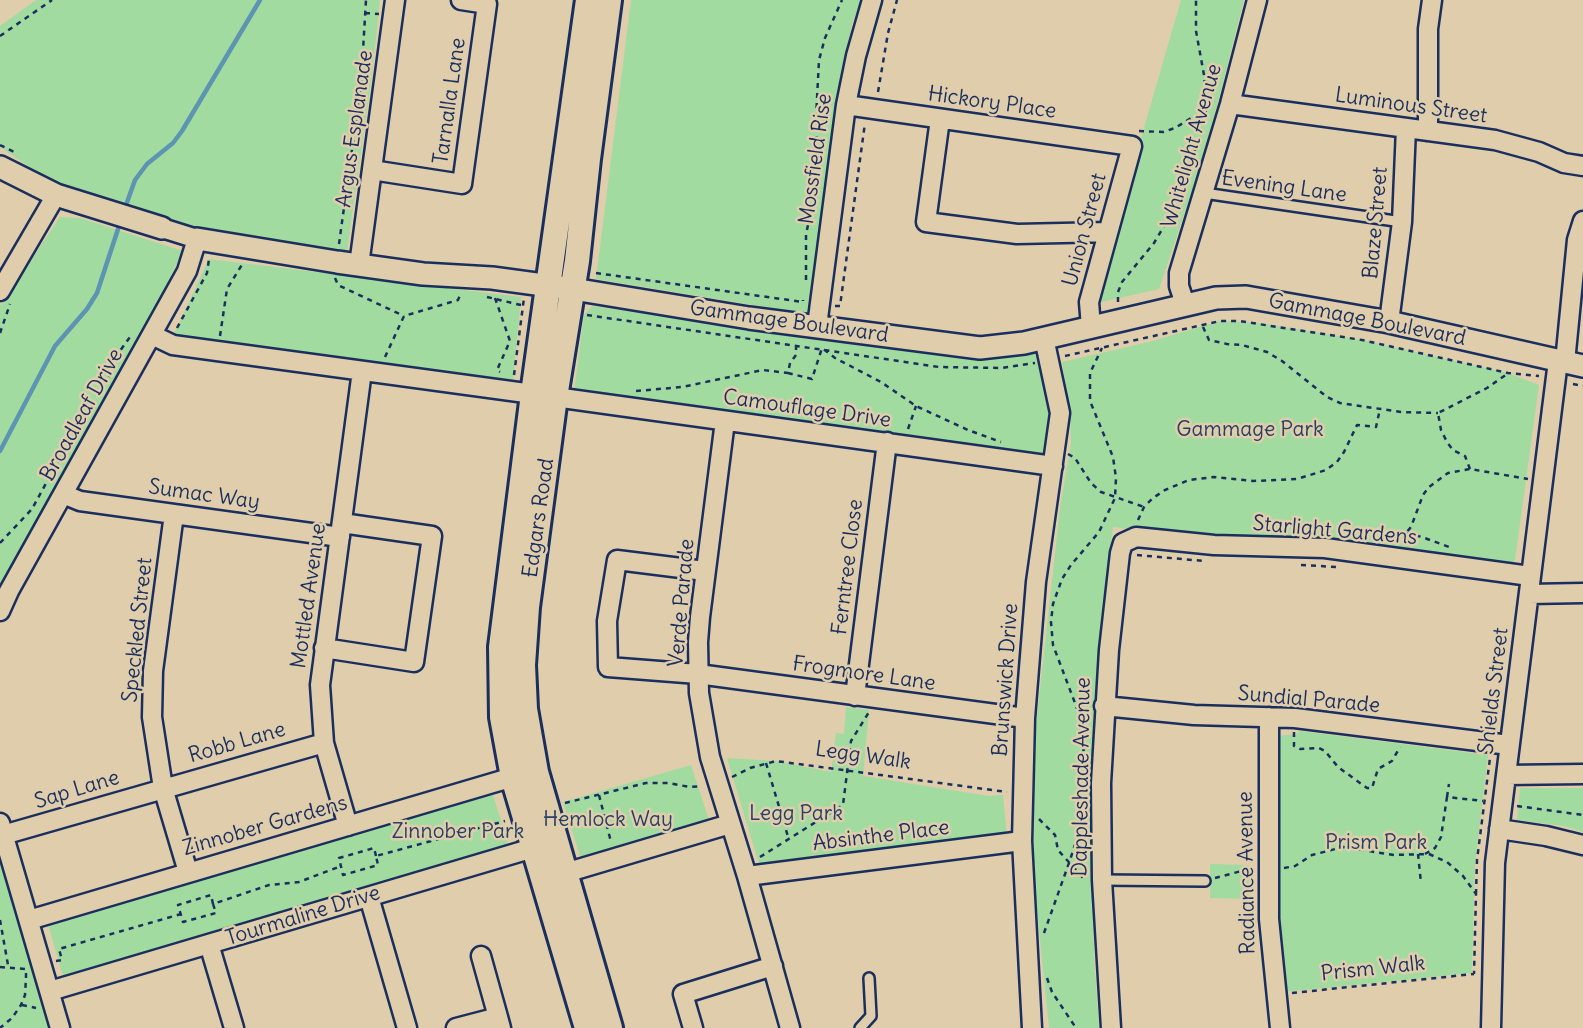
<!DOCTYPE html>
<html>
<head>
<meta charset="utf-8">
<style>
	body { margin:0 }
	canvas { display:block; background:#dfcdab }
</style>
</head>
<body>
<canvas width="1583" height="1028"></canvas>
<script>
const ctx = document.querySelector('canvas').getContext('2d');
ctx.lineJoin = 'round';
function paint(path, color) { ctx.fillStyle = color; ctx.fill(path, 'evenodd'); }
const poly = rows => new Path2D(rows.map(r => 'M' + r).join(''));
function stroke(path, color, width, dash) { ctx.strokeStyle = color; ctx.lineWidth = width; ctx.lineCap = dash ? 'butt' : 'round'; ctx.setLineDash(dash || []); ctx.stroke(path); }
function label(font, color, halo, rows, align = 'center') {
  ctx.font = font + ' Delius,sans-serif'; ctx.lineWidth = 5; ctx.setLineDash([]); ctx.textBaseline = 'middle'; ctx.strokeStyle = halo; ctx.fillStyle = color; for (const [text, x, y, turn = 0] of rows) {
    ctx.save(); ctx.translate(x, y); ctx.rotate((+turn || 0) * Math.PI / 180); ctx.textAlign = isNaN(turn) ? turn : align; if (halo) ctx.strokeText(text, 0, 0); ctx.fillText(text, 0, 0); ctx.restore();
  }
}
paint(poly([
	[36,0,380,0,372,76,347,251,187,228,63,190,0,147,0,26],
	[631,0,861,0,852,24,840,83,807,314,596,279],
	[1181,0,1244,0,1218,102,1192,191,1159,289,1093,304],
	[60,217,80,218,183,251,143,333,0,597,0,306],
	[209,259,521,297,513,382,174,334],
	[592,306,950,356,979,358,1029,350,1041,357,1052,414,1047,449,1037,457,574,392,584,315],
	[1220,321,1260,323,1362,340,1508,373,1539,385,1515,560,1509,565,1175,535,1113,527,1101,623,1094,705,1091,782,1094,955,1099,1028,1049,1028,1030,841,1033,753,1060,508,1071,443,1070,413,1062,362,1149,342],
	[846,707,869,710,863,776,989,796,1003,795,1007,837,760,867,727,758,776,761,831,772,836,733,844,734],
	[1300,731,1488,755,1475,864,1472,973,1283,992,1276,920,1276,736,1296,734],
	[691,765,709,820,581,859,563,802],
	[1520,788,1583,788,1583,832,1564,826,1517,820],
	[492,791,509,848,64,980,48,924],
	[0,840,56,1028,0,1028],
	[1210,864,1249,865,1249,899,1210,898]
]), '#a2dba0');
stroke(poly([
	[125,208,135,180,147,164,173,143,182,131,260,0],
	[0,451,55,346,87,309,97,293,121,220]
]), '#5d94b1', 4.5);
const service = poly([
	[1204,193,1402,222],
	[1102,880,1205,881],
	[860,1028,871,1016,869,978]
]);
const minor = poly([
	[1230,104,1495,140,1539,152,1564,163,1583,166],
	[846,105,1132,146,1089,302,1091,327],
	[940,119,926,222,1017,234,1108,232],
	[1428,131,1428,29,1432,0],
	[372,170,462,184,487,4,461,0],
	[359,265,395,0],
	[0,291,56,195],
	[1185,304,1179,286,1179,273,1230,104,1257,0],
	[1389,322,1402,222,1406,128],
	[817,326,846,105,856,56,872,0],
	[152,335,173,345,533,394],
	[1565,362,1577,240,1583,221],
	[555,397,1053,466],
	[725,421,700,617,698,642,699,693,710,757,747,876,790,1028],
	[63,494,80,501,340,537],
	[174,514,153,671,152,717,163,788,188,872],
	[705,571,617,560,607,621,608,667,698,674,1025,718],
	[1529,594,1583,593],
	[0,611,9,591,187,271,197,239,162,228],
	[324,648,414,662,432,536,342,523],
	[855,696,887,442],
	[1104,706,1194,715,1295,718,1509,745],
	[1269,717,1269,919,1280,1028],
	[1506,775,1583,774],
	[0,823,60,1028],
	[348,826,324,743,320,685,362,371],
	[1499,829,1546,836,1583,845],
	[3,835,324,743],
	[565,873,730,824],
	[747,876,1022,841],
	[369,897,407,1028],
	[29,920,513,777],
	[209,944,234,1028],
	[481,956,498,1017],
	[50,991,533,848],
	[456,1028,498,1017,501,1028],
	[693,1028,683,994,773,966],
	[1032,1028,1022,841,1025,718,1036,582,1060,413,1044,338],
	[1111,1028,1102,880,1101,783,1109,650,1120,553,1123,543,1136,537,1214,545,1325,548,1530,576],
	[1491,1028,1495,863,1558,361]
]);
const tertiary = poly([
	[0,167,56,195,162,228],
	[197,239,337,262,423,274,492,278,573,289,749,318,980,348,1024,343,1216,298,1246,297,1389,322,1583,366]
]);
const secondary = poly([
	[609,0,588,159,577,261,555,397,527,607,523,665,525,709,536,772,610,1028],
	[587,1028,513,777,502,717,501,647,533,394,588,0]
]);
stroke(service, '#1b2f5e', 14);
stroke(minor, '#1b2f5e', 23);
stroke(tertiary, '#1b2f5e', 26);
stroke(secondary, '#1b2f5e', 30);
stroke(poly([
	[365,13,379,14],
	[0,36,52,0],
	[878,92,888,33,897,0],
	[816,118,819,60,825,38,842,0],
	[1139,131,1163,132,1175,128,1191,118,1205,116],
	[0,145,14,152],
	[339,244,361,84,366,0],
	[596,273,803,302,803,300],
	[335,278,338,285,404,316],
	[806,280,806,235,817,179,816,118,828,120],
	[487,297,525,306],
	[495,298,510,341,497,370,500,372],
	[1118,302,1118,292,1122,282,1154,243,1172,213,1204,126,1206,108,1204,75,1196,31,1196,0],
	[835,306,840,306,865,123],
	[587,315,939,367,1002,368,1035,363],
	[1203,327,1209,340,1227,344,1242,345,1267,352,1282,361,1327,397,1340,403,1401,412,1438,413],
	[177,328,207,273,209,259],
	[0,333,10,304],
	[220,336,227,289,243,263],
	[796,345,796,355,790,363,788,373,812,379,822,348,835,358,881,382,916,406,968,430,1001,442],
	[1065,356,1220,321,1239,321,1362,340,1508,373,1539,376],
	[385,357,404,316,458,300,461,293],
	[514,375,524,298],
	[109,377,117,355,130,337],
	[1573,384,1583,386],
	[636,391,682,387,763,370,788,373],
	[908,429,916,406],
	[1068,454,1075,458,1091,483,1101,492,1144,507],
	[1470,469,1465,456,1453,450,1447,442,1441,430,1438,413,1487,388,1507,374],
	[1138,520,1144,507,1153,498,1165,490,1189,480,1214,477,1253,481,1297,479,1326,470,1337,462,1344,452,1357,425,1376,427,1380,409],
	[1406,533,1422,537,1449,547],
	[1391,541,1396,536,1406,533,1411,527,1423,495,1429,487,1448,473,1470,469,1528,479],
	[0,543,32,509,62,454,73,440],
	[1137,555,1204,561],
	[1301,565,1337,567],
	[1294,732,1294,746,1300,749,1319,748,1325,751,1338,767,1367,788,1372,788,1378,769,1392,761,1400,747],
	[1085,761,1078,711,1053,645,1051,622,1053,604,1062,579,1071,565,1099,532,1115,498,1116,478,1113,457,1090,401,1090,373,1102,348],
	[766,763,789,840],
	[732,777,750,768,776,761,1007,792],
	[599,795,611,842],
	[1447,797,1449,784],
	[565,803,646,783,668,783,690,787,702,786],
	[1517,806,1583,815],
	[1039,819,1055,835,1058,850,1084,879,1087,879],
	[1418,854,1421,883],
	[1425,854,1435,848,1441,837,1447,797,1483,801],
	[376,856,374,848,339,858,343,875,378,865,376,856,505,821],
	[760,857,843,805,851,741,869,712],
	[1284,868,1295,866,1312,855,1343,847,1394,855,1429,854,1447,862,1463,876,1476,894,1474,974],
	[1215,878,1253,868],
	[1476,894,1477,860,1490,758],
	[213,904,211,895,178,905,183,922,216,913,213,904,269,885,299,882,341,866],
	[0,920,8,965],
	[1044,933,1069,863,1082,823,1084,806],
	[56,961,62,960,59,949,181,914],
	[0,967,26,969,26,978,25,995,21,1005,12,1018,0,1028],
	[1047,978,1052,992,1076,1028],
	[1292,993,1474,974],
	[22,1005,36,1008]
]), '#1b2f5e', 2.5, [5, 5]);
stroke(service, '#dfcdab', 9);
stroke(minor, '#dfcdab', 18);
stroke(tertiary, '#dfcdab', 21);
stroke(secondary, '#dfcdab', 24);
label('21px', '#1b2f5e', '#dfcdab', [
	["Tarnalla Lane",450,101,-82],
	["Hickory Place",992,103,8],
	["Luminous Street",1411,106,8],
	["Argus Esplanade",355,129,-82],
	["Whitelight Avenue",1192,146,-74],
	["Mossfield Rise",816,159,-82],
	["Evening Lane",1284,187,8],
	["Blaze Street",1376,223,-85],
	["Union Street",1085,230,-75],
	["Gammage Boulevard",1367,320,11],
	["Gammage Boulevard",789,322,8],
	["Camouflage Drive",807,409,8],
	["Broadleaf Drive",82,415,-61],
	["Sumac Way",204,495,8],
	["Edgars Road",539,518,-82],
	["Starlight Gardens",1335,531,5],
	["Ferntree Close",848,567,-83],
	["Mottled Avenue",309,596,-82],
	["Verde Parade",682,603,-85],
	["Speckled Street",138,630,-84],
	["Frogmore Lane",864,674,8],
	["Brunswick Drive",1006,680,-86],
	["Shields Street",1494,691,-83],
	["Sundial Parade",1309,700,5],
	["Robb Lane",237,743,-16],
	["Legg Walk",863,756,8],
	["Dappleshade Avenue",1082,777,-89],
	["Sap Lane",77,790,-17],
	["Zinnober Gardens",265,826,-16],
	["Absinthe Place",881,836,-7],
	["Radiance Avenue",1247,873,-91],
	["Tourmaline Drive",303,916,-17],
	["Prism Walk",1373,969,-6]
]);
label('21px', '#284065', '#dfcdab', [
	["Gammage Park",1250,430],
	["Legg Park",796,814],
	["Hemlock Way",608,820],
	["Zinnober Park",458,832],
	["Prism Park",1376,843]
]);
</script>
</body>
</html>
